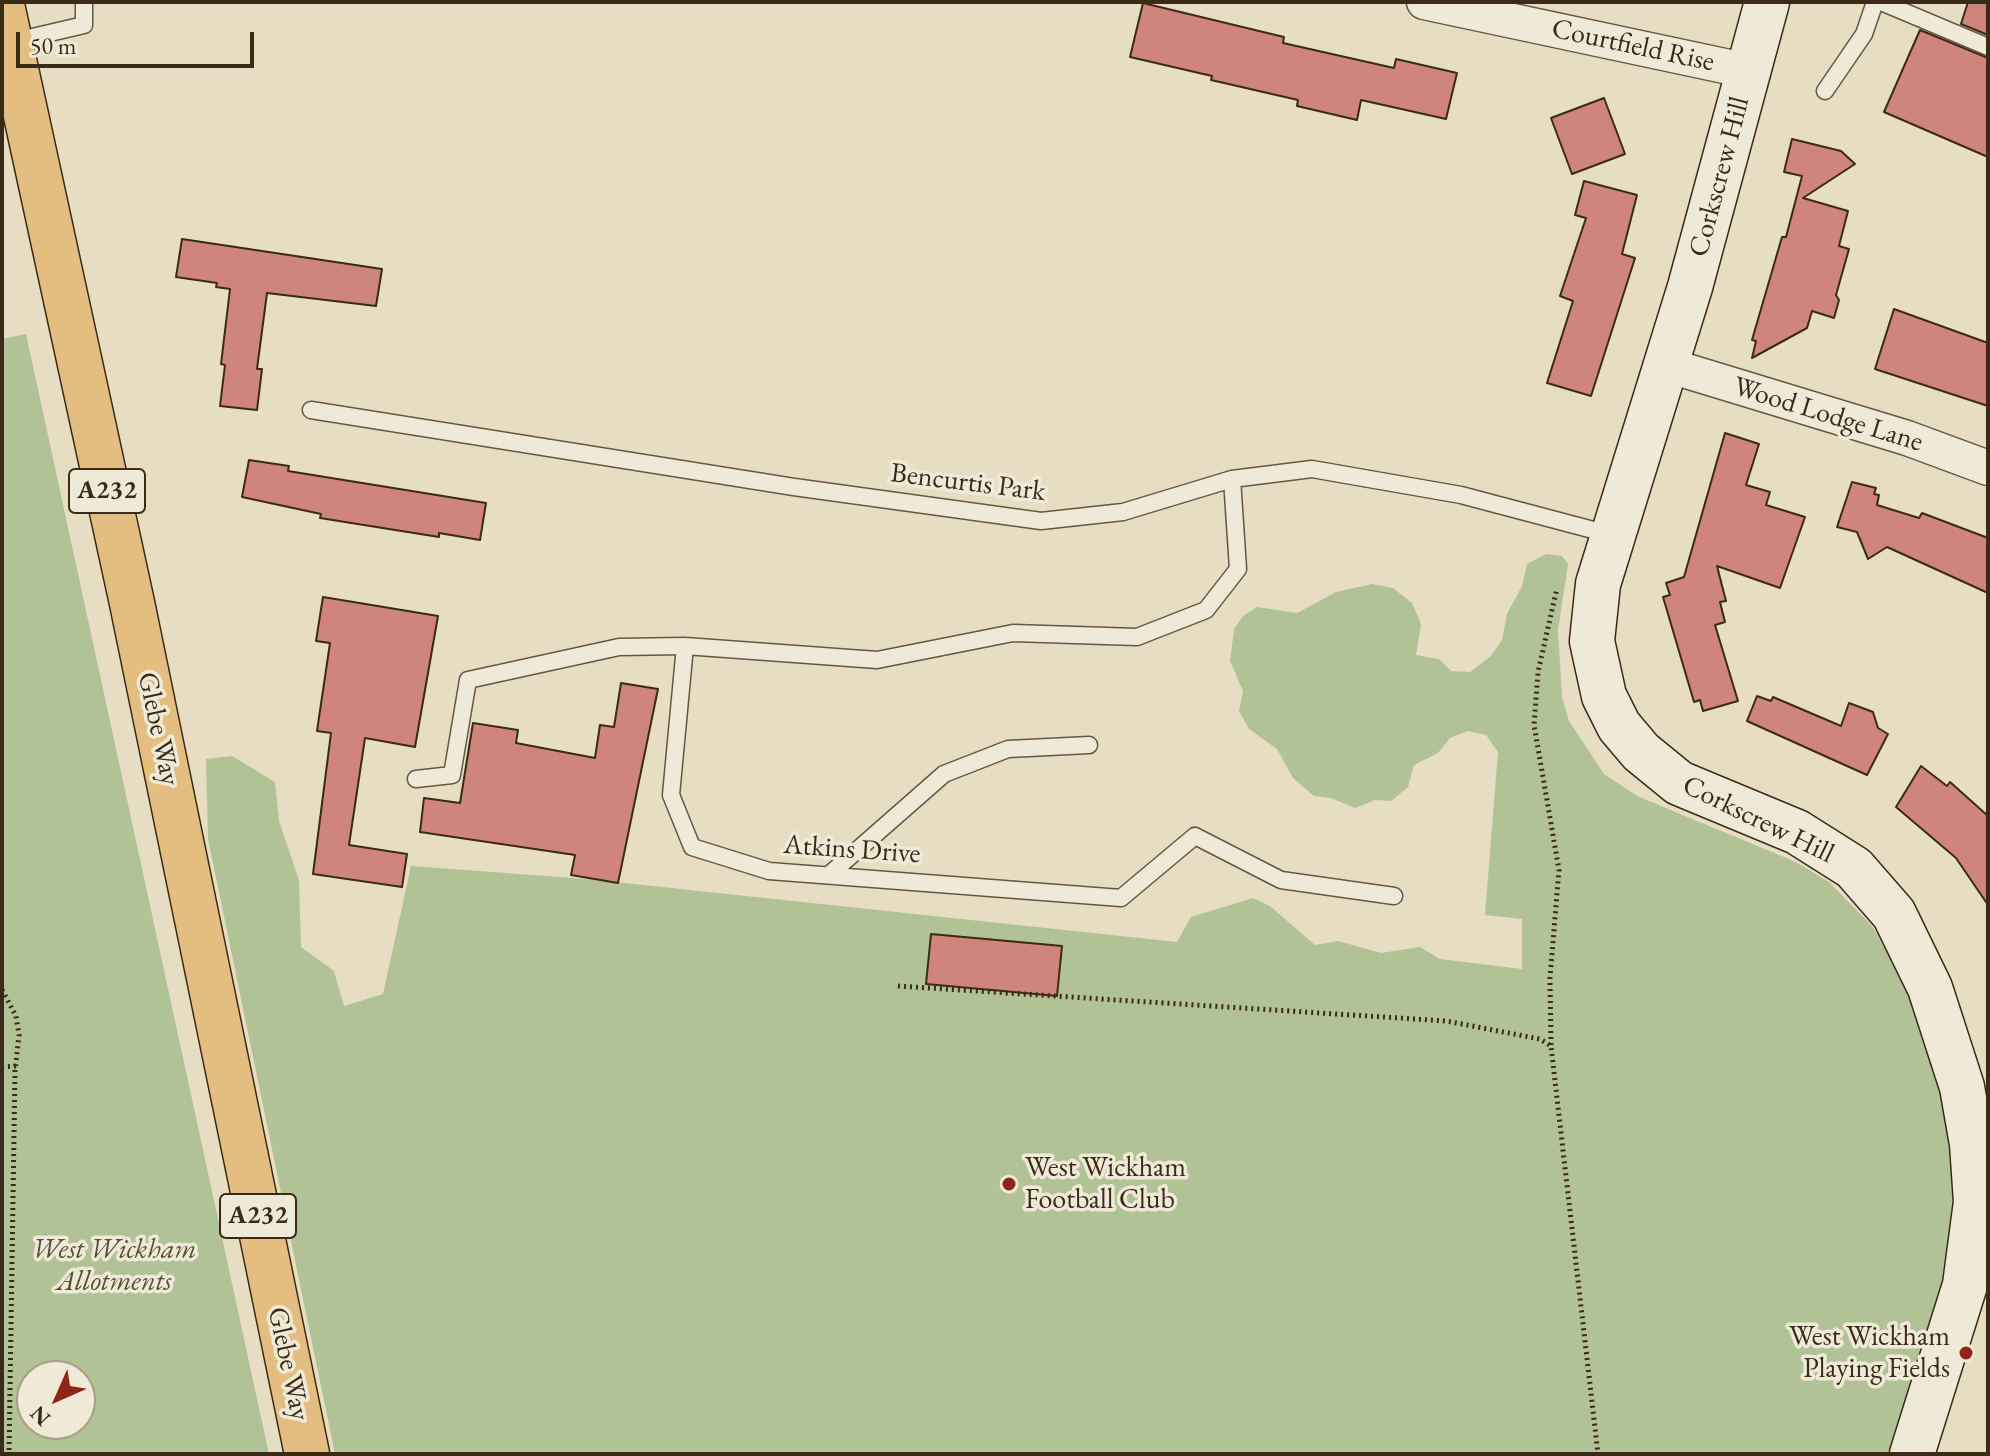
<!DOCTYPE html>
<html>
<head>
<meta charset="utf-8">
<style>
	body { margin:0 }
	#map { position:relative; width:1990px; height:1456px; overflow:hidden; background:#e7ddc2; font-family:"EB Garamond",serif }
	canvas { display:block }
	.frame { position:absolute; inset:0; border:4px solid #3a2a16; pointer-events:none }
	.north { position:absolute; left:16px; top:1360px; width:80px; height:80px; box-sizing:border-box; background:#efe9d7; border:2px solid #a79d8a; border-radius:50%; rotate:225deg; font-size:22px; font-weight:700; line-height:32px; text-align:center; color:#3a2a16 }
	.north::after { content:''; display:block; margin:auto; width:28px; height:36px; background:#8f2418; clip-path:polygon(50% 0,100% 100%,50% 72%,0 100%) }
	.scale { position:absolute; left:16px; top:32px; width:238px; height:36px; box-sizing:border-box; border:4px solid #3a2a16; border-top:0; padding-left:10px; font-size:24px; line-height:28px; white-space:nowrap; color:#3a2a16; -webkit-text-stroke:6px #efe9d7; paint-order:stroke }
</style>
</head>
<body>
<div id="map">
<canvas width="1990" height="1456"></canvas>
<div class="frame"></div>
<div class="north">N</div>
<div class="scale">50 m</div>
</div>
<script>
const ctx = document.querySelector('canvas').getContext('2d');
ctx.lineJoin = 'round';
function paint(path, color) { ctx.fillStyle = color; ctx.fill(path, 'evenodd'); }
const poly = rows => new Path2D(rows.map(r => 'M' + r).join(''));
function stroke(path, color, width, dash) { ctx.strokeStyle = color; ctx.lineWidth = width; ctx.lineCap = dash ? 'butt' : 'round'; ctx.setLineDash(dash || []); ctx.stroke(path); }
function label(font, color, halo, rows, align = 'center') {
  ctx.font = font + ' "EB Garamond",serif'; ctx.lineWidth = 7; ctx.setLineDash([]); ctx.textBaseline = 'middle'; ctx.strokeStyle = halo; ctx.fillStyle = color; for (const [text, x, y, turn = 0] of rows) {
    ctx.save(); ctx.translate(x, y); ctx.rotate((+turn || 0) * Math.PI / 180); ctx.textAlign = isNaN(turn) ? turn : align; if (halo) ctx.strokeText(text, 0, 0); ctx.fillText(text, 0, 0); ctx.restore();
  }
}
paint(poly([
	[26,334,269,1454,2,1454,2,339],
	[32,1376,80,1376,80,1424,32,1424],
	[1546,554,1562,556,1568,564,1558,630,1562,697,1569,721,1604,774,1637,796,1796,862,1829,882,1873,927,1905,985,1921,1024,1943,1097,1954,1151,1957,1232,1895,1454,335,1454,208,839,206,759,232,756,275,782,279,821,299,880,301,947,334,971,344,1006,383,994,411,866,587,879,1177,942,1191,917,1253,898,1270,906,1315,945,1338,941,1381,953,1420,947,1440,959,1522,969,1522,919,1485,915,1498,752,1486,735,1468,731,1450,738,1438,753,1414,765,1408,787,1391,801,1375,800,1355,808,1331,798,1314,796,1293,778,1277,749,1249,729,1239,711,1243,691,1230,661,1234,629,1243,616,1257,607,1297,613,1336,592,1372,584,1393,588,1412,603,1421,624,1416,655,1439,659,1451,671,1470,672,1491,656,1502,640,1507,614,1522,586,1527,564]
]), '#b1c297');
const building = poly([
	[1968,2,1988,2,1988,35,1961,24,1968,2],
	[1143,3,1284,37,1283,43,1394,68,1396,59,1457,73,1446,119,1361,100,1357,120,1297,106,1298,100,1211,80,1212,76,1130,57,1143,3],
	[1920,30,1988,58,1988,157,1884,112,1920,30],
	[1604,98,1625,154,1572,174,1551,118,1604,98],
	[1792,139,1841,151,1855,164,1803,198,1848,211,1839,246,1849,249,1836,295,1839,300,1834,318,1812,311,1807,328,1752,358,1756,341,1752,340,1782,237,1786,237,1802,176,1784,172,1792,139],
	[1584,181,1637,195,1622,254,1635,258,1591,396,1547,383,1573,301,1560,296,1586,218,1575,215,1584,181],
	[182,239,382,269,376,306,267,293,257,369,262,369,257,410,220,406,225,365,221,364,230,289,216,287,217,283,176,277,182,239],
	[1894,309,1988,343,1988,406,1875,369,1894,309],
	[1725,433,1759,444,1746,485,1770,492,1766,505,1805,517,1780,588,1717,566,1726,601,1720,602,1725,622,1715,625,1738,701,1703,711,1700,700,1694,702,1663,597,1670,595,1666,583,1684,577,1725,433],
	[249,460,289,466,288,471,486,503,480,540,439,533,439,537,320,518,321,514,242,497,249,460],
	[1852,482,1876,488,1874,494,1879,495,1877,505,1919,518,1922,513,1988,538,1988,593,1887,547,1868,559,1857,532,1837,527,1852,482],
	[323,597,438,616,415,747,365,738,349,845,407,854,402,887,313,874,331,733,317,731,330,643,316,641,323,597],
	[621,683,658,689,618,883,571,875,575,855,420,832,424,798,460,803,473,723,518,730,516,743,595,758,600,725,614,727,621,683],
	[1757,696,1771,701,1773,697,1841,726,1849,703,1873,712,1878,728,1888,734,1867,775,1747,721,1757,696],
	[1921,766,1947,786,1950,782,1988,816,1988,905,1956,858,1896,807,1921,766],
	[931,934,1062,946,1057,996,926,984,931,934]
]);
paint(building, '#cf847c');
stroke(building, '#3a2a16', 2);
const lane = poly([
	[1881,2,1988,47],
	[11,42,84,25,84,2],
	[1825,91,1864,34,1875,2],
	[311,410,794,487,1041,521,1123,512,1232,479,1312,469,1461,495,1612,535],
	[685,646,671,795,692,847,769,871,1121,898,1195,836,1281,880,1394,896],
	[416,779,452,775,468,680,619,647,685,646,877,660,1013,633,1137,637,1206,610,1238,569,1232,479],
	[830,874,944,774,1008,749,1089,745]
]);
const street = poly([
	[1424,2,1748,71],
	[1667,365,1907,438,1988,468]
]);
const secondary = poly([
	[1767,2,1690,287,1598,584,1592,641,1604,696,1619,726,1641,752,1679,783,1797,832,1854,868,1894,914,1930,988,1962,1087,1972,1144,1976,1202,1965,1285,1912,1454]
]);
const highway = poly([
	[2,5,132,603,307,1454]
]);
stroke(lane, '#655741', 19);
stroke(street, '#655741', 37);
stroke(secondary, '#3a2a16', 47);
stroke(highway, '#3a2a16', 47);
stroke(poly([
	[898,986,1446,1021,1540,1039,1551,1046,1598,1454],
	[2,990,16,1016,19,1035,15,1071,9,1454],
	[1551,1045,1550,978,1559,870,1534,725,1538,672,1557,588],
	[2,1067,16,1066]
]), '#3a2a16', 5, [2, 4]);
stroke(lane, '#efe9d7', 16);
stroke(street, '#efe9d7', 34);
stroke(secondary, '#efe9d7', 44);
stroke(highway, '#e4be81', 44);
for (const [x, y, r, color] of [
	[1009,1184,8,"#8f2418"],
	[1966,1353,8,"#8f2418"]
]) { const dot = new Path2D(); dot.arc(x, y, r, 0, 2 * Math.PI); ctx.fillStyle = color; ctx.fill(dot); stroke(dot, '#efe9d7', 3); }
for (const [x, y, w] of [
	[107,491,76],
	[258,1216,76]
]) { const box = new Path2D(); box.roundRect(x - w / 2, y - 22, w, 44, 6); ctx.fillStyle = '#efe9d7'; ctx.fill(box); stroke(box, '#3a2a16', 2); }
label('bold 26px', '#3a2a16', null, [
	["A232",107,491],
	["A232",258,1216]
]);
label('28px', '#3a2a16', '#efe9d7', [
	["Courtfield Rise",1633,46,12],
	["Corkscrew Hill",1720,177,-75],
	["Wood Lodge Lane",1828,415,17],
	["Bencurtis Park",968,483,7],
	["Glebe Way",158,729,78],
	["Corkscrew Hill",1758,820,26],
	["Atkins Drive",852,850,4],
	["Glebe Way",288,1364,78]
]);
label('28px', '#3a2a16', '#efe9d7', [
	["West Wickham",1025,1168],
	["Football Club",1025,1200],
	["West Wickham",1950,1337,"right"],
	["Playing Fields",1950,1369,"right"]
], 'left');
label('italic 28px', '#585036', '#efe9d7', [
	["West Wickham",114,1250],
	["Allotments",114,1282]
]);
</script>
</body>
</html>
